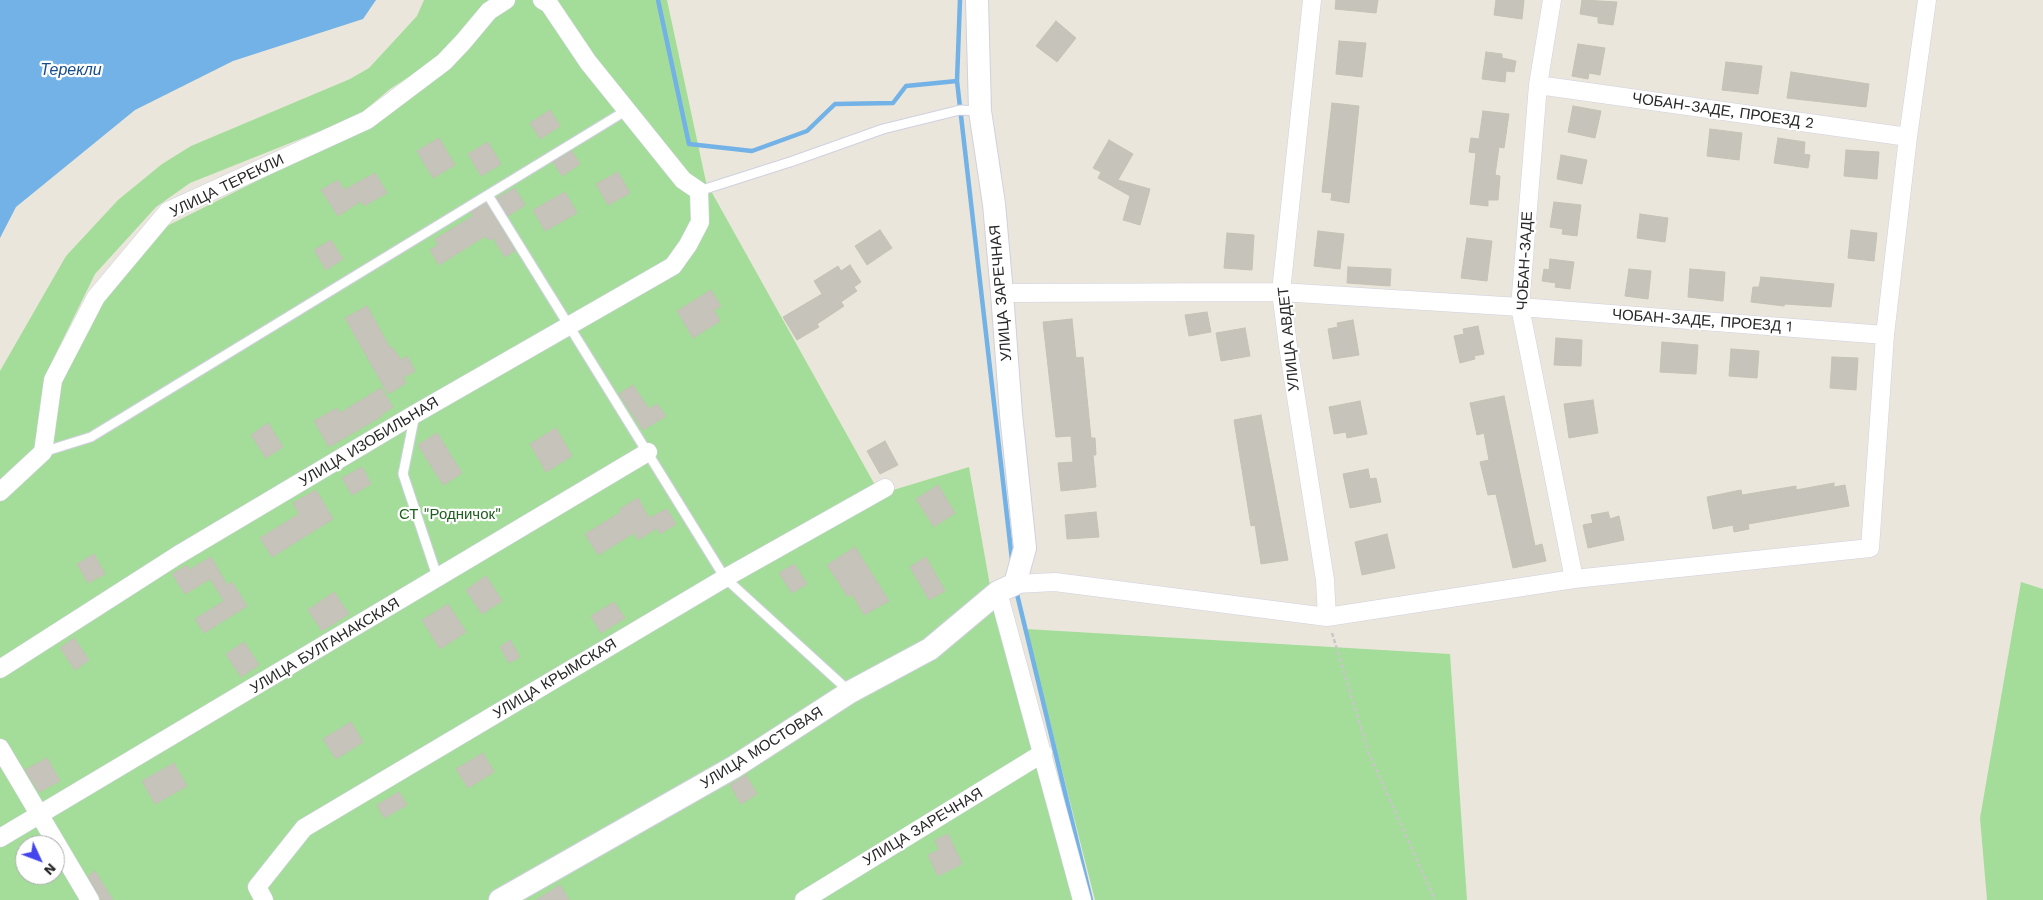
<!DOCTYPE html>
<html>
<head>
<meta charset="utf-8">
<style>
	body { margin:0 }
	#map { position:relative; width:2043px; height:900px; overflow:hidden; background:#eae6db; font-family:"Work Sans",sans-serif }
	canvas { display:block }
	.north { position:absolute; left:15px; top:835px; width:50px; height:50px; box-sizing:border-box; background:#fff; border:1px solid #a9a9a9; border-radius:50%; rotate:133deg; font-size:14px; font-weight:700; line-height:20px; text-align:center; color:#282828 }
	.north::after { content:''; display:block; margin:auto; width:18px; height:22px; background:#44e; clip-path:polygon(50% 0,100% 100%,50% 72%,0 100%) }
</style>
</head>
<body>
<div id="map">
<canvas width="2043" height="900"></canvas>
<div class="north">N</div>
</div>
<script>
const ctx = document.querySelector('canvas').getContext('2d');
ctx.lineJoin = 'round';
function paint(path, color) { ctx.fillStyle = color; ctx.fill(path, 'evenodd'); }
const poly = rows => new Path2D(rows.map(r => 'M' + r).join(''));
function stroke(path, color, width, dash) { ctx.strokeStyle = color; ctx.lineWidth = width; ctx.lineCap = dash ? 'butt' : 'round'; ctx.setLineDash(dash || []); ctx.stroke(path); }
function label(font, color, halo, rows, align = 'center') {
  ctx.font = font + ' "Work Sans",sans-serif'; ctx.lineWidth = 4.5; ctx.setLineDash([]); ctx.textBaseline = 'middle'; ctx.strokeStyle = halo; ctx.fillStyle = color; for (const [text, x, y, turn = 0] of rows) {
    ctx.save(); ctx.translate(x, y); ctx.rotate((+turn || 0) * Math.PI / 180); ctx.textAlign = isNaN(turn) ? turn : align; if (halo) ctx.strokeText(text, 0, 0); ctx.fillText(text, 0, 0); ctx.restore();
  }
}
paint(poly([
	[424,0,667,0,706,182,880,494,969,467,992,597,1037,757,1073,900,0,900,0,371,66,256,118,200,162,164,191,146,350,79,369,68,417,16],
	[437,59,384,117,163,228,45,376,95,274,156,207,190,183,358,116,390,89],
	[25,845,55,845,55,875,25,875],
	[2021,582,2043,589,2043,900,1987,900,1980,818],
	[1026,629,1450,654,1467,900,1095,900]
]), '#a4dd9a');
paint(poly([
	[0,0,376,0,363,19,233,61,135,110,16,207,0,238]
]), '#73b2e6');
stroke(poly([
	[658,0,689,144,752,151,807,131,835,104,893,103,906,86,957,81],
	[960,0,957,81,1012,560],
	[1016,590,1091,900]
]), '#73b2e6', 4.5);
const building = poly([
	[1336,0,1378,0,1376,13,1335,9,1336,0],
	[1496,0,1524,0,1522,19,1494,15,1496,0],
	[1582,0,1617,2,1613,25,1598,23,1598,17,1580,14,1582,0],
	[1056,21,1076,38,1057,62,1036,46,1056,21],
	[1339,41,1366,43,1362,77,1336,74,1339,41],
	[1578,44,1605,48,1600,75,1589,73,1588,79,1572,76,1578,44],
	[1486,52,1502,54,1502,58,1516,61,1514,72,1506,71,1505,82,1482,79,1486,52],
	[1726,62,1762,66,1758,94,1722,90,1726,62],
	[1791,72,1869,84,1866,107,1787,98,1791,72],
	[1332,103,1359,106,1349,203,1331,200,1332,193,1322,192,1332,103],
	[1573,106,1601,111,1595,138,1568,132,1573,106],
	[550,110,560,126,540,139,530,123,550,110],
	[1483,111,1509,114,1504,148,1499,147,1495,175,1500,176,1498,200,1488,200,1488,206,1470,204,1476,153,1469,152,1471,138,1479,139,1483,111],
	[1710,129,1742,133,1739,160,1707,156,1710,129],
	[439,138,455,165,433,178,417,151,439,138],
	[1778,138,1805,142,1804,154,1810,155,1808,168,1774,163,1778,138],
	[1109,140,1133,154,1118,180,1150,189,1140,225,1123,220,1130,196,1098,178,1101,172,1093,168,1109,140],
	[488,142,501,164,481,176,468,154,488,142],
	[1846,150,1879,152,1877,179,1844,176,1846,150],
	[572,151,580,164,562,176,553,162,572,151],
	[1561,155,1587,160,1582,184,1557,179,1561,155],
	[618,172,630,193,608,205,596,184,618,172],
	[375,173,387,193,364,206,361,201,338,216,321,190,338,180,344,190,375,173],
	[515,188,525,205,508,216,497,198,515,188],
	[565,192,577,213,545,231,533,210,565,192],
	[1554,202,1581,205,1577,236,1562,234,1563,229,1550,227,1554,202],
	[486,203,515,251,505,257,493,238,488,240,485,236,439,265,430,250,438,245,435,239,473,216,471,212,486,203],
	[1640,214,1668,218,1665,242,1637,238,1640,214],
	[880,230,892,248,867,265,855,246,880,230],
	[1851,230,1877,233,1874,261,1848,258,1851,230],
	[1318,231,1344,234,1340,269,1314,266,1318,231],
	[1227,233,1254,235,1252,270,1224,268,1227,233],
	[1467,238,1492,241,1487,281,1461,278,1467,238],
	[331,240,343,259,326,270,314,250,331,240],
	[1550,259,1574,262,1570,289,1555,287,1556,283,1542,281,1544,269,1549,270,1550,259],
	[850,265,861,282,854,287,857,291,841,302,844,306,817,324,819,327,797,340,783,317,822,294,814,281,838,266,841,271,850,265],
	[1348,267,1391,269,1390,286,1347,283,1348,267],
	[1629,269,1651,271,1648,299,1625,296,1629,269],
	[1690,269,1725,272,1723,301,1688,297,1690,269],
	[1761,277,1834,284,1831,307,1785,304,1784,306,1751,302,1753,287,1759,287,1761,277],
	[711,290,721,306,714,310,720,321,693,338,677,311,711,290],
	[367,306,390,348,392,347,401,360,407,356,415,371,403,378,406,383,388,394,345,318,367,306],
	[1207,312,1211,332,1189,336,1185,315,1207,312],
	[1072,319,1076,358,1083,357,1091,438,1095,438,1096,455,1093,455,1096,487,1061,491,1058,463,1073,462,1071,436,1056,437,1043,322,1072,319],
	[1353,320,1359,355,1333,359,1328,329,1338,327,1337,323,1353,320],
	[1478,326,1484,354,1474,356,1475,359,1460,363,1454,336,1464,334,1463,329,1478,326],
	[1245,328,1250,356,1221,361,1216,333,1245,328],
	[1556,338,1582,340,1581,366,1554,365,1556,338],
	[1662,342,1698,345,1696,374,1660,372,1662,342],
	[1731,349,1759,351,1757,378,1729,376,1731,349],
	[1832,357,1858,358,1856,390,1830,388,1832,357],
	[633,385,649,409,657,404,666,416,643,430,619,394,633,385],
	[381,388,393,407,381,415,382,416,329,447,314,421,337,408,340,413,381,388],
	[1504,396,1535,546,1542,544,1546,561,1513,568,1496,494,1488,495,1480,462,1489,460,1484,433,1477,435,1470,403,1504,396],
	[1593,400,1598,433,1569,438,1564,404,1593,400],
	[1360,401,1367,434,1347,438,1346,432,1334,434,1329,407,1360,401],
	[1261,415,1288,560,1261,564,1255,525,1251,526,1234,420,1261,415],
	[268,423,283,447,266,458,251,435,268,423],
	[556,428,572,456,546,472,530,444,556,428],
	[437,433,462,473,443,485,418,445,437,433],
	[885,441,898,465,880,474,867,451,885,441],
	[362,467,371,484,352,495,342,478,362,467],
	[1368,469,1370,479,1376,478,1381,502,1350,508,1343,474,1368,469],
	[1834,483,1834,487,1845,485,1849,506,1748,524,1749,529,1734,532,1733,525,1713,529,1707,497,1741,490,1742,495,1796,486,1796,490,1834,483],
	[938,485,955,513,934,527,916,499,938,485],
	[316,490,333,519,272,557,260,538,299,514,293,503,316,490],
	[638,498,649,518,667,509,676,524,660,534,657,528,638,540,634,533,598,555,585,534,621,512,620,509,638,498],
	[1096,512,1099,537,1067,539,1065,515,1096,512],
	[1608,512,1610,519,1619,516,1624,540,1588,548,1583,525,1593,523,1591,515,1608,512],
	[1387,534,1395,568,1362,575,1355,542,1387,534],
	[855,547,889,601,864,615,852,594,848,597,827,565,855,547],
	[94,554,105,574,88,583,77,564,94,554],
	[211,557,227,585,232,582,247,606,204,633,195,619,224,601,210,579,185,594,172,574,187,565,189,570,211,557],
	[926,557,945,591,929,600,910,567,926,557],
	[794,564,807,584,792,593,779,573,794,564],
	[486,576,502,601,482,614,466,590,486,576],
	[334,592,349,614,322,631,308,610,334,592],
	[614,602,625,618,601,633,591,616,614,602],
	[448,604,466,632,440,649,422,620,448,604],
	[74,638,89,660,75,670,60,648,74,638],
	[510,640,520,657,509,663,500,647,510,640],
	[244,642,259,665,241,677,226,654,244,642],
	[351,722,363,742,336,759,323,739,351,722],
	[483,753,494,772,468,788,456,769,483,753],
	[47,758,60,781,39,792,25,770,47,758],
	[174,763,187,786,155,804,142,781,174,763],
	[746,775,757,794,741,804,730,785,746,775],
	[399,792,407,805,384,818,377,805,399,792],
	[948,834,962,864,938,876,928,855,939,850,935,840,948,834],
	[95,871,113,900,101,900,88,876,95,871],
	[560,885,569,900,536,900,560,885]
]);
paint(building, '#c5c3ba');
stroke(building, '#c5c2b5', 1);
const service = poly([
	[699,191,793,161,883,129,960,110,980,111],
	[488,195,725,578,850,692],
	[415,414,403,474,438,579],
	[43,452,91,437,627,110]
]);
const minor = poly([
	[1312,0,1281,292,1288,346,1325,580,1327,617],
	[1552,0,1538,85,1520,307,1574,579],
	[1538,85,1908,137],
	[1002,293,1281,292,1520,307,1885,335],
	[0,492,43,452,53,380,96,297,168,211,367,120,444,62,463,42,489,11,506,0],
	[1015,584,1055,582,1327,617,1574,579,1870,548,1885,335,1908,137,1927,0],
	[998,592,1082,900],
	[0,669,178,555,415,414,673,266,688,245,700,222,699,191,683,180,588,62,549,4,542,0],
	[0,748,90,900],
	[0,838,648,452],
	[264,900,257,887,304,828,725,578,885,488],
	[804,900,1043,753]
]);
const tertiary = poly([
	[500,900,734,767,850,692,930,649,998,592,1015,584,1025,548,1011,414,1002,293,994,204,980,111,977,0]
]);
stroke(service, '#d0d0e0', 11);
stroke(minor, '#d0d0e0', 19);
stroke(tertiary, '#d0d0e0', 24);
stroke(poly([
	[1332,633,1369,754,1435,900]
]), '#c7c7c7', 2.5, [4, 2.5]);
stroke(service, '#fff', 9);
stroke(minor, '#fff', 18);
stroke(tertiary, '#fff', 22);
label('15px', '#282828', '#fff', [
	["ЧОБАН-ЗАДЕ, ПРОЕЗД 2",1723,111,8],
	["УЛИЦА ТЕРЕКЛИ",227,186,-26],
	["ЧОБАН-ЗАДЕ",1525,261,-87],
	["УЛИЦА ЗАРЕЧНАЯ",1001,293,-95],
	["ЧОБАН-ЗАДЕ, ПРОЕЗД 1",1702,321,4],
	["УЛИЦА АВДЕТ",1289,339,-96],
	["УЛИЦА ИЗОБИЛЬНАЯ",369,442,-31],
	["УЛИЦА БУЛГАНАКСКАЯ",325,646,-31],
	["УЛИЦА КРЫМСКАЯ",555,679,-31],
	["УЛИЦА МОСТОВАЯ",762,748,-32],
	["УЛИЦА ЗАРЕЧНАЯ",923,827,-31]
]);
label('15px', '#1f601e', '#fff', [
	["СТ \"Родничок\"",450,515]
]);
label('italic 16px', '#154e8f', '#fff', [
	["Терекли",71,70]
]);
</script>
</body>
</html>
